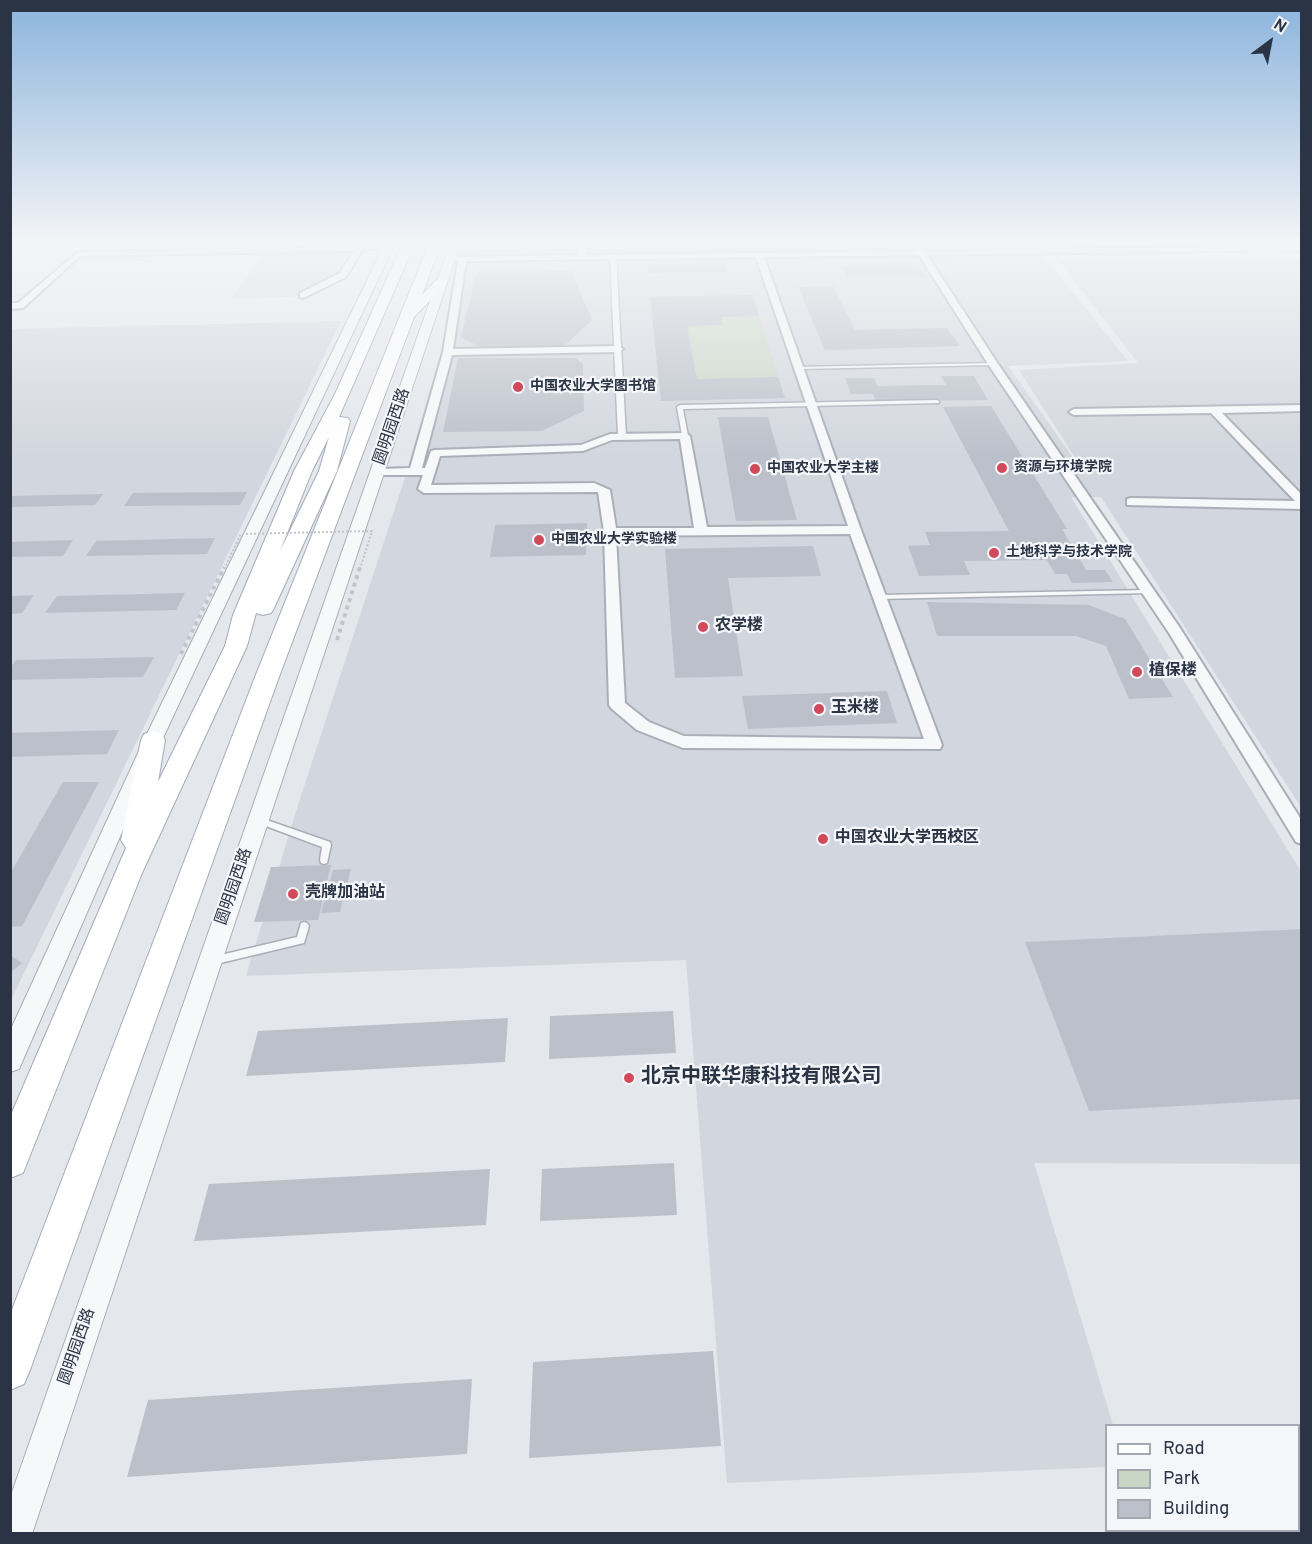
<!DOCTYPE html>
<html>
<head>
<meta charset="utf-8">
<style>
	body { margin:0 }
	#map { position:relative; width:1312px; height:1544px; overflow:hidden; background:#e4e7ec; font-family:Overpass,sans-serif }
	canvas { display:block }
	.frame { position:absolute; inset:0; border:12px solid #2b3445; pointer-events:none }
	.legend { position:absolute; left:1105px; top:1424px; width:195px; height:108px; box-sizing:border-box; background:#f4f6f9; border:2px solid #a4a8b1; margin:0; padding:8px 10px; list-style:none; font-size:18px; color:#2b3445 }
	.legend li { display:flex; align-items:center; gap:12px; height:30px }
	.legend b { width:30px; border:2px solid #a4a8b1 }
	.north { position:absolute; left:1240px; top:12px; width:60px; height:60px; -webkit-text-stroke:4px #f4f6f9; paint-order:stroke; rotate:32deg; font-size:16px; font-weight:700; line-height:24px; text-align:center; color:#2b3445 }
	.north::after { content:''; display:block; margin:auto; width:21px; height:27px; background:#2b3445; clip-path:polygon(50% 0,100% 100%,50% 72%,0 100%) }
</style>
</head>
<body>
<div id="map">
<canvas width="1312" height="1544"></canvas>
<div class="frame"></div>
<ul class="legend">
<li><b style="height:8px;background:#fff"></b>Road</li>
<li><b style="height:16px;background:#c9d6c5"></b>Park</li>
<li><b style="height:16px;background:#bbc0ca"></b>Building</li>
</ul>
<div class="north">N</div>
</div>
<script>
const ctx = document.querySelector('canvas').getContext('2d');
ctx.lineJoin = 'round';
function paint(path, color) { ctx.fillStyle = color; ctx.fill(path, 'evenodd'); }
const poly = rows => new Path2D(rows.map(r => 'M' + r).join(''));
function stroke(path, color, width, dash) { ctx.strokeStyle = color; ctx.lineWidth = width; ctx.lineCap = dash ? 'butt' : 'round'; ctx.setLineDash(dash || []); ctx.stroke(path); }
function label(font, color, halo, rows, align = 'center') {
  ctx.font = font + ' Overpass,"Noto Sans SC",sans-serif'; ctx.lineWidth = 4.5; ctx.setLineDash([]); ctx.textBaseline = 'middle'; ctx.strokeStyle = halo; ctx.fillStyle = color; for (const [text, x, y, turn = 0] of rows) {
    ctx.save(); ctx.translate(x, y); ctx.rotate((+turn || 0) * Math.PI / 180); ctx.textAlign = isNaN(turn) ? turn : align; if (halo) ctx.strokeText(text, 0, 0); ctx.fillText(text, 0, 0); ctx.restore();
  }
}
paint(poly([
	[468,241,1301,241,1301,252,1044,256,1128,361,1008,366,1092,484,1019,370,1138,363,1058,260,1301,259,1301,807,1101,497,1071,497,1302,873,1301,1164,1034,1163,1113,1425,1106,1426,1106,1467,727,1483,686,960,246,976,298,805,446,352,462,259],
	[265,251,356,251,335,283,309,296,232,299],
	[341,321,11,1000,11,329]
]), '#d2d6de');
paint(poly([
	[589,241,677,241,678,251,589,253],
	[759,316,778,377,697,379,687,326,723,325,721,317]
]), '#c9d6c5');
paint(poly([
	[807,241,811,250,715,251,713,242],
	[833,241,903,241,906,245,836,247],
	[486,243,570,243,568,252,483,252],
	[724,263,727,272,648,273,647,265],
	[842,267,919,267,925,277,846,277],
	[571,271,592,320,564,346,480,347,461,337,477,272],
	[833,286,855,330,947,328,960,346,825,350,798,287],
	[753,295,759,316,721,317,723,325,687,326,697,379,778,377,785,398,661,401,650,297],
	[458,358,576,358,583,364,584,411,542,431,443,432],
	[941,376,974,376,988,400,876,401,873,394,851,394,845,378,874,378,877,386,946,385],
	[991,406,1067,529,1062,529,1086,570,1105,570,1113,582,1072,583,1067,574,1055,574,1047,560,964,561,970,575,919,576,908,546,930,545,925,532,1009,531,943,407],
	[718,417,768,417,797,520,736,521],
	[247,492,240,505,124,506,133,493],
	[103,494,95,505,10,507,10,496],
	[587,523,586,555,490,557,495,525],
	[215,538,207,554,86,556,96,541],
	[73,540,63,556,10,557,10,542],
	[813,546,821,576,728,578,743,676,675,678,665,549],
	[185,593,176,610,45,613,57,596],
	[34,595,22,613,10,614,10,596],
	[927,602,1089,605,1125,619,1173,697,1129,699,1106,646,1076,636,937,636],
	[154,657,143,677,10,680,10,668,16,660],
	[887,691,897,723,748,729,742,696],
	[119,730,107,754,10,757,10,733],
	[63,782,99,782,22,926,10,927,10,874],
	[331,865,318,920,254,922,271,867],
	[351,869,340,912,321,913,333,870],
	[1302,929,1302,1099,1089,1111,1025,942],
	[10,955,22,963,10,973],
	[673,1011,676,1053,549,1059,550,1016],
	[508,1018,505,1062,246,1076,258,1031],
	[674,1163,677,1215,540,1221,542,1169],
	[490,1169,486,1225,194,1241,209,1184],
	[713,1351,721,1446,529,1458,533,1362],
	[472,1379,467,1454,127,1477,148,1400]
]), '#bbc0ca');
const service = poly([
	[993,363,995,363,995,365,798,369,796,368,798,367,993,363],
	[937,400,939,401,939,403,683,409,688,436,685,438,682,436,677,407,680,405,937,400],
	[1148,590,1151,592,1150,593,879,599,876,597,879,595,1148,590],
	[258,817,330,842,331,845,327,863,324,864,321,863,320,860,322,847,255,822,254,820,255,818,258,817],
	[304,922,307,923,309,926,304,943,212,965,209,964,207,961,209,958,212,957,297,937,301,923,304,922]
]);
const pedestrian = poly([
	[613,254,616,256,626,436,622,438,618,436,610,256,613,254]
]);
const minor = poly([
	[360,241,368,241,366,245,388,245,392,247,388,249,363,249,346,277,303,298,300,297,300,293,340,273,354,251,80,256,23,308,10,309,10,303,18,303,78,252,356,247,360,241],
	[579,241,587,241,586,255,916,251,910,241,918,241,924,251,1302,246,1302,250,927,255,998,364,1180,628,1302,821,1302,844,1296,842,1169,633,988,364,919,255,764,257,861,530,942,745,940,749,683,748,637,730,612,709,609,705,604,532,598,492,424,493,418,489,423,475,378,475,372,472,378,469,410,468,443,352,458,261,447,261,447,257,578,255,579,241],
	[756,257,848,526,707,527,690,436,685,433,610,434,581,445,435,450,431,451,425,468,422,468,452,355,618,352,623,349,618,346,453,349,466,261,756,257],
	[680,439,694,528,616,528,610,490,594,483,431,485,440,456,583,451,612,440,680,439],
	[850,534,924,739,684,736,649,722,625,703,616,536,850,534],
	[1302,405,1302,411,1222,413,1302,495,1302,509,1127,505,1127,499,1131,498,1295,501,1211,413,1074,415,1069,412,1074,409,1302,405]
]);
const tertiary = poly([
	[386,241,396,241,162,740,19,1069,10,1072,10,1031,144,740,386,241],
	[451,241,461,241,32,1534,10,1534,10,1498,451,241]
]);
const primary = poly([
	[404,241,416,241,339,417,348,418,350,421,337,471,274,608,271,613,263,615,256,613,247,646,142,873,23,1173,10,1178,10,1117,126,848,121,840,141,740,144,734,153,731,162,734,165,740,158,782,225,646,233,615,294,471,335,394,404,241],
	[329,437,319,471,280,551,312,471,329,437],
	[430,241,442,241,422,295,436,280,446,280,447,283,414,317,279,677,30,1370,24,1384,10,1390,10,1315,255,677,430,241]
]);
stroke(service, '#a9aeb7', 3);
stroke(pedestrian, '#a9aeb7', 3);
stroke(minor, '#a9aeb7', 4);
stroke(tertiary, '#a9aeb7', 2);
stroke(primary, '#a3abb8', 2);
paint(service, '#f7f8fa');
paint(pedestrian, '#f7f8fa');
paint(minor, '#f7f8fa');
paint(tertiary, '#f7f8fa');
paint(primary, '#fff');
stroke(poly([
	[224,569,241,534,372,531,360,569]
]), '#c2c5cb', 2, [2, 2]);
stroke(poly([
	[337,640,360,567],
	[181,654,224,567]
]), '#c2c5cb', 4, [4, 4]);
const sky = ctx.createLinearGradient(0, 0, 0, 457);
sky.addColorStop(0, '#8bb4dd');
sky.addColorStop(0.53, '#f3f4f6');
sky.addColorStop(1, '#f3f4f600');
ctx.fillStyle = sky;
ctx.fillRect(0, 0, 1312, 457);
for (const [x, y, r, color] of [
	[518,387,6,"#d1495b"],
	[1002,468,6,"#d1495b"],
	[755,469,6,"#d1495b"],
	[539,540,6,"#d1495b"],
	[994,553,6,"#d1495b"],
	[703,627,6,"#d1495b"],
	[1137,672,6,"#d1495b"],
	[819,709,6,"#d1495b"],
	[823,839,6,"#d1495b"],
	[293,894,6,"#d1495b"],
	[629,1078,6,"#d1495b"]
]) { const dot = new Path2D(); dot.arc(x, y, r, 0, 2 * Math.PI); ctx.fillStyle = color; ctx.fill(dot); stroke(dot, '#f4f6f9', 2); }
label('bold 14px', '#2b3445', '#f4f6f9', [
	["中国农业大学图书馆",530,387],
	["资源与环境学院",1014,468],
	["中国农业大学主楼",767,469],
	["中国农业大学实验楼",551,540],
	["土地科学与技术学院",1006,553]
], 'left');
label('16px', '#2b3445', '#f4f6f9', [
	["圆明园西路",393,427,-71],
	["圆明园西路",235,887,-71],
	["圆明园西路",78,1347,-71]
]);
label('bold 16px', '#2b3445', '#f4f6f9', [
	["农学楼",715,627],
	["植保楼",1149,672],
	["玉米楼",831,709],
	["中国农业大学西校区",835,839],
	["壳牌加油站",305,894]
], 'left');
label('bold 20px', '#2b3445', '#f4f6f9', [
	["北京中联华康科技有限公司",641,1078]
], 'left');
</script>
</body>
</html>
